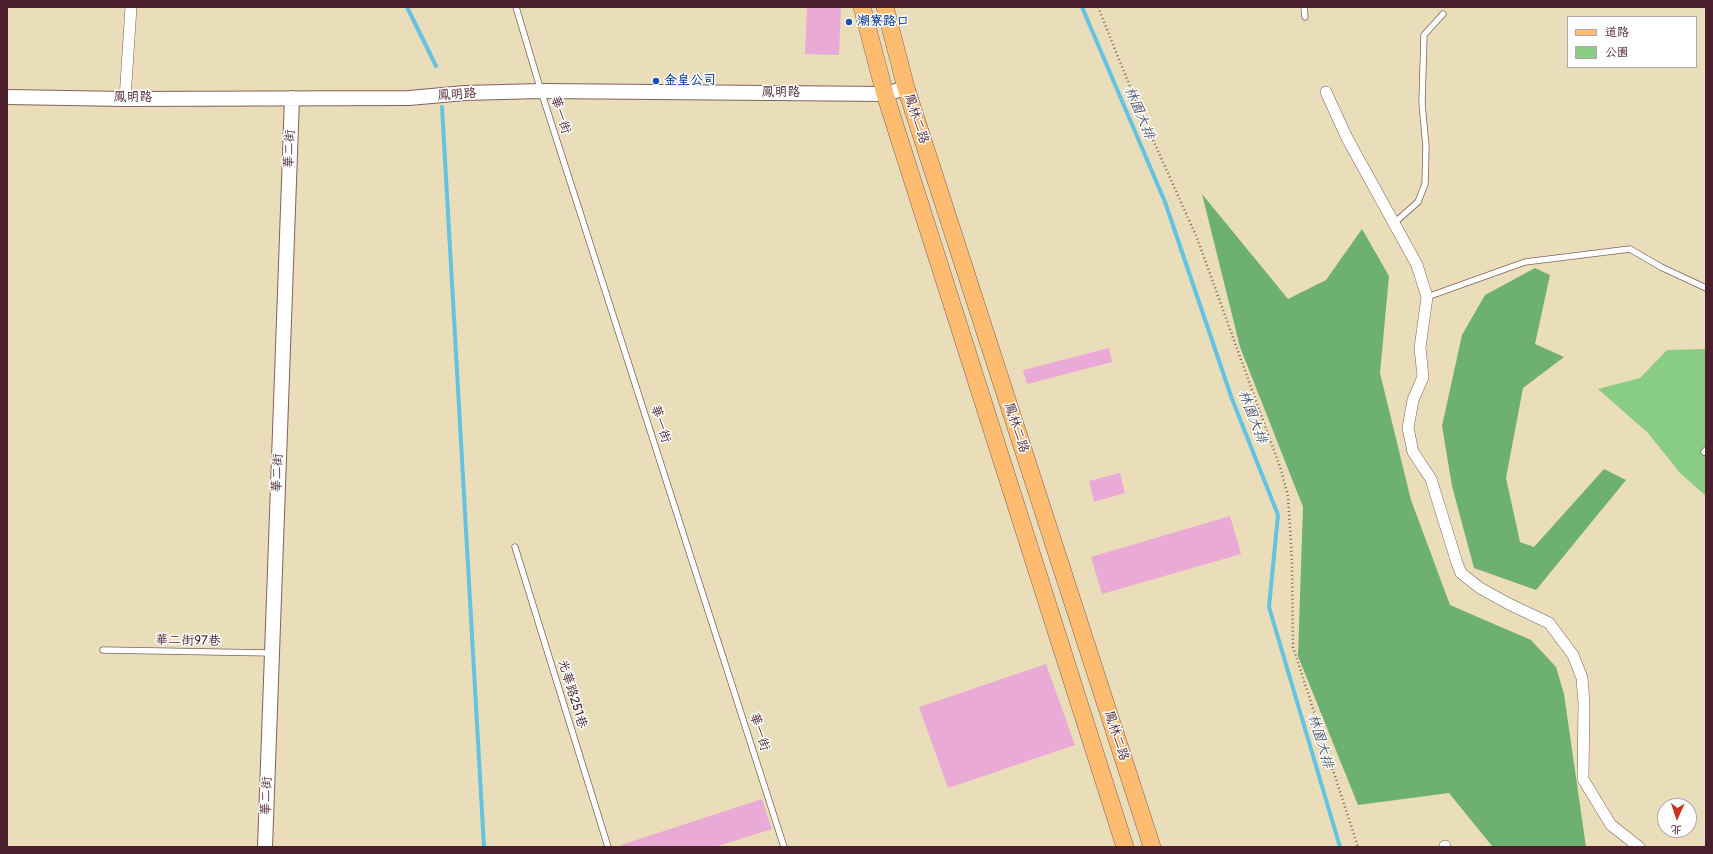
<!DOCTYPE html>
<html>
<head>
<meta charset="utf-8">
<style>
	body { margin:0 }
	#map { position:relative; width:1713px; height:854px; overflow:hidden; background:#eaddba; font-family:Pangolin,"LXGW WenKai TC",sans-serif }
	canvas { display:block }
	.frame { position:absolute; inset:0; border:8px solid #4a1f2b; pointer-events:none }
	.legend { position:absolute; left:1567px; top:16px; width:130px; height:52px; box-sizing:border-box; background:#fff; border:1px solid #b7a5aa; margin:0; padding:5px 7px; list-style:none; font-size:12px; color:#4a1f2b }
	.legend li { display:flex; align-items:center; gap:8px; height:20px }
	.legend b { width:20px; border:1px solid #b7a5aa }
	.north { position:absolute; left:1657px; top:798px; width:40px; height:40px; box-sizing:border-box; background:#fff; border:1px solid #b7a5aa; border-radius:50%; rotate:183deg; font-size:11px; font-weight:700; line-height:16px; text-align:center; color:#4a1f2b }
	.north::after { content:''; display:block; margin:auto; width:14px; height:18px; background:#c8321e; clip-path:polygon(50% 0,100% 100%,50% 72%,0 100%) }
</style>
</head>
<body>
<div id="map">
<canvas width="1713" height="854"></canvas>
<div class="frame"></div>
<ul class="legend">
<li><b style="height:5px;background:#febc70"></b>道路</li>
<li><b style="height:11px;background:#89cc85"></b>公園</li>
</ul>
<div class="north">北</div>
</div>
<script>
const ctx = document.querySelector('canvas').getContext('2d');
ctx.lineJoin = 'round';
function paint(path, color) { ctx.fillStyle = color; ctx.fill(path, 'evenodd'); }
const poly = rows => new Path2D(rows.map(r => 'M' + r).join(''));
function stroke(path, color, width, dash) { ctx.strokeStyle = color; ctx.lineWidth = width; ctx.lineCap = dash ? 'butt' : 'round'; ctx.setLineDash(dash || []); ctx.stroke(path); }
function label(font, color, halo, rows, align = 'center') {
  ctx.font = font + ' Pangolin,"LXGW WenKai TC",sans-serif'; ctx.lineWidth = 3; ctx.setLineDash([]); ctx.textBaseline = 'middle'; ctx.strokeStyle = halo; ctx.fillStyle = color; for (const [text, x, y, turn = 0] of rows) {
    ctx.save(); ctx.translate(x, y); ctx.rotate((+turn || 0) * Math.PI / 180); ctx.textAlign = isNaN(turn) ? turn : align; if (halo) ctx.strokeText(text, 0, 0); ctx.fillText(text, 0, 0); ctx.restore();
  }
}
paint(poly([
	[1706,349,1706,496,1680,473,1648,433,1598,389,1640,378,1667,350]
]), '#89cc85');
paint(poly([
	[1202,194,1288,299,1326,280,1362,229,1389,276,1380,373,1411,500,1450,605,1531,640,1556,667,1564,694,1586,847,1492,846,1449,793,1358,805,1298,656,1303,507,1240,347],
	[1535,268,1550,275,1535,344,1564,357,1523,388,1506,478,1520,542,1534,547,1604,469,1626,480,1536,590,1474,568,1452,486,1442,426,1462,335,1485,295]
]), '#6eb072');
stroke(poly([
	[407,7,436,66],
	[1082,7,1165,202,1232,399,1278,515,1269,607,1340,847],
	[442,107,484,847]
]), '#63c3e1', 4);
paint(poly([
	[807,7,841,7,839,55,805,54],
	[1109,348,1112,362,1027,384,1023,370],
	[1120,473,1125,493,1094,502,1089,481],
	[1230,516,1241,554,1102,594,1091,557],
	[1046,664,1075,745,948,788,919,707],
	[762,799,772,829,715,847,622,847,621,845]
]), '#e9abd6');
const service = poly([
	[516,7,541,91,784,847],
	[1304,7,1305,17],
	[1394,223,1418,202,1425,184,1426,147,1422,103,1424,35,1443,14],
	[1427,297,1525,262,1630,249,1661,267,1706,288],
	[1704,452,1706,450],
	[515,547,608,847],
	[103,650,272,653]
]);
const minor = poly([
	[1326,92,1347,138,1417,265,1427,297,1420,348,1423,377,1413,400,1408,428,1413,452,1431,479,1457,563,1461,573,1480,588,1509,604,1549,623,1573,655,1582,678,1584,703,1583,779,1611,825,1639,847],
	[125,99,131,7],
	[1445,846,1445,847]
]);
const tertiary = poly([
	[7,97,125,99,409,98,465,93,541,91,885,94,906,88],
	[265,847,292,98]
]);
const primary = poly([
	[862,7,885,94,1125,847],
	[885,7,906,88,1152,847]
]);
stroke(service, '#82625d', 7);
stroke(minor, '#82625d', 12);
stroke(tertiary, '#82625d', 16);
stroke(primary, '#82625d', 18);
stroke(poly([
	[1098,7,1137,104,1197,238,1281,470,1288,496,1292,562,1293,647,1358,847]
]), '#82625d', 2.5, [1, 3]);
stroke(service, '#fff', 5.5);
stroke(minor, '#fff', 11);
stroke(tertiary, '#fff', 14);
stroke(primary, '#febc70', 17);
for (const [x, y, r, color] of [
	[849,22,4,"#1a4fb4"],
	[656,81,4,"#1a4fb4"]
]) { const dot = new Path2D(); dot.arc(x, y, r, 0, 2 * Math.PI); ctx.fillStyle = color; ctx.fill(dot); stroke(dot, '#fff', 1.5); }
label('bold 13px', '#164399', '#fff', [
	["潮寮路口",857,22],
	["金皇公司",664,81]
], 'left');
label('13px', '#4a1f2b', '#fff', [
	["鳳明路",781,93],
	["鳳明路",457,95,-4],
	["鳳明路",133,98],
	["華一街",560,115,72],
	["鳳林二路",916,119,72],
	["華二街",290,149,-88],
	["華一街",660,424,72],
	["鳳林二路",1016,428,72],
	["華二街",278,473,-88],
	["華二街97巷",188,641,1],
	["光華路251巷",572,694,73],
	["華一街",759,732,72],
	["鳳林二路",1116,736,72],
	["華二街",267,796,-88]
]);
label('italic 14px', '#53586b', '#fff', [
	["林園大排",1139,113,67],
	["林園大排",1252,417,69],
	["林園大排",1320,741,73]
]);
</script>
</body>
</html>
